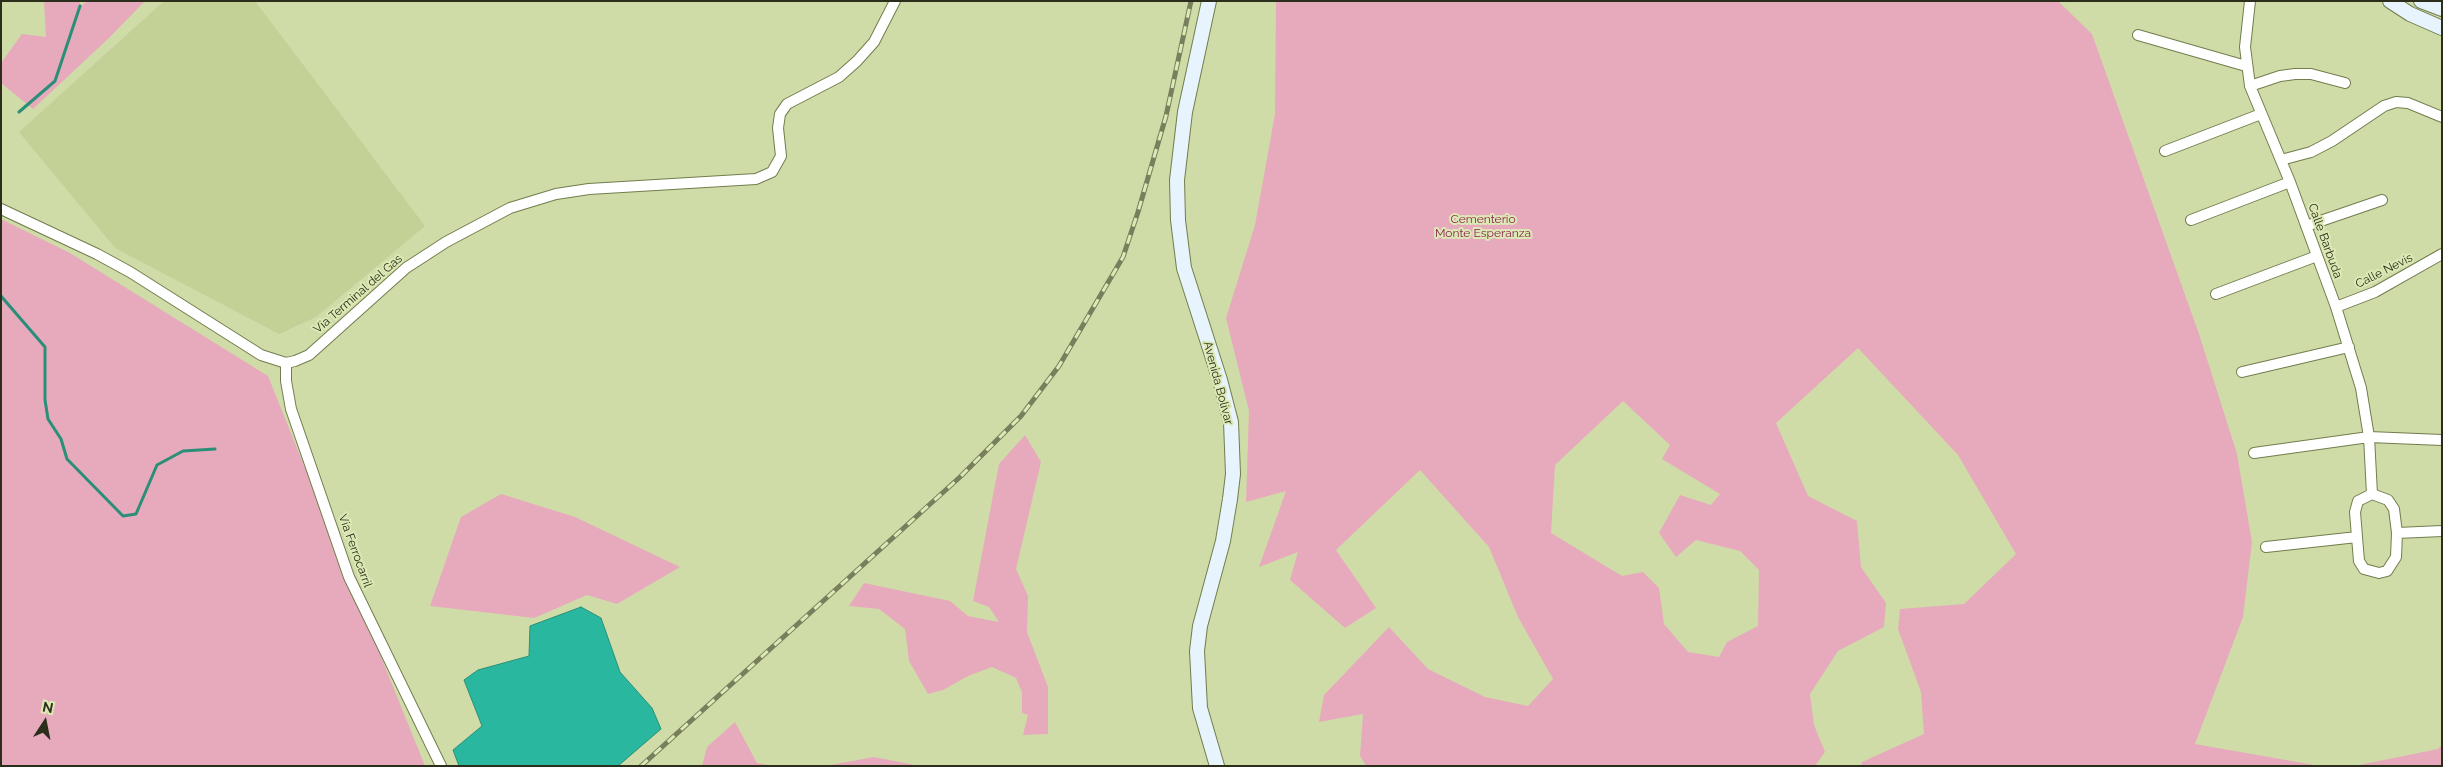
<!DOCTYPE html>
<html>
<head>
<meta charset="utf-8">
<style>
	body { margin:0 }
	#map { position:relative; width:2443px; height:767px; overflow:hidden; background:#cfdca8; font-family:Raleway,sans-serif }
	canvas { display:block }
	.frame { position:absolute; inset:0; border:2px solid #2a2e1a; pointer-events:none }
	.north { position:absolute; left:20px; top:697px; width:50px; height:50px; -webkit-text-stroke:4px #dce9b5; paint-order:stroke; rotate:11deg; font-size:14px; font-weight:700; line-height:20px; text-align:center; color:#2a2e1a }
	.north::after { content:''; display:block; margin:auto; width:18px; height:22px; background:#2a2e1a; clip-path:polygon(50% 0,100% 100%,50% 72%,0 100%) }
</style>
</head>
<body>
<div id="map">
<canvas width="2443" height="767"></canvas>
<div class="frame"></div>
<div class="north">N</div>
</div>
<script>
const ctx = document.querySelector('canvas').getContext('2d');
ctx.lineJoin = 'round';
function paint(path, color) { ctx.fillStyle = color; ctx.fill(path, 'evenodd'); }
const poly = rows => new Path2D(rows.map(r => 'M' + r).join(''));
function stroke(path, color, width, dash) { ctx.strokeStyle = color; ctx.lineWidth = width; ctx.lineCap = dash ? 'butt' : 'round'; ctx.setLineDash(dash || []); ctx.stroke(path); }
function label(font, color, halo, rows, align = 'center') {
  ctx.font = font + ' Raleway,sans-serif'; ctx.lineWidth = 4; ctx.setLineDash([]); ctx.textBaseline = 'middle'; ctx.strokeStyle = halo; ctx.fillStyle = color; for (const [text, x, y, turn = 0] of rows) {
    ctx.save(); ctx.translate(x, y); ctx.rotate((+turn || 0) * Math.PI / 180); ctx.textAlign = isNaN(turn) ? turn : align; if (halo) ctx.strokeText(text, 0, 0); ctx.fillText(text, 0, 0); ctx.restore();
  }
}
paint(poly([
	[164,1,255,1,425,226,316,317,279,334,115,248,19,132]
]), '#c3d196');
paint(poly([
	[44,1,80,1,80,6,88,1,145,1,110,37,33,109,1,83,1,63,22,34,46,37],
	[1276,1,2058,1,2092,34,2199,334,2237,454,2252,542,2243,617,2195,744,2320,766,1861,766,1862,762,1924,734,1921,692,1898,629,1900,609,1964,604,2016,554,1958,455,1858,348,1776,423,1808,496,1857,521,1861,567,1886,603,1884,627,1838,651,1810,694,1814,725,1825,752,1815,766,1366,766,1360,756,1363,714,1319,722,1324,695,1389,627,1428,669,1485,697,1528,706,1553,679,1518,617,1489,547,1420,470,1336,550,1376,608,1345,628,1290,580,1298,552,1259,567,1286,491,1246,502,1249,411,1226,318,1255,225,1275,114],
	[1623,401,1670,445,1662,459,1720,494,1711,505,1680,495,1659,533,1676,557,1696,540,1740,551,1759,570,1758,626,1727,642,1719,657,1688,652,1664,624,1659,588,1643,572,1622,576,1551,533,1555,465],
	[1,219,70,253,268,376,425,766,1,766],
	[1025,435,1041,462,1016,569,1028,596,1027,632,1048,687,1048,734,1023,735,1028,715,1022,713,1022,692,1016,678,992,667,968,676,943,690,928,694,909,661,905,629,879,609,849,606,864,583,950,601,968,616,999,622,989,607,973,601,999,464],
	[501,494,575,517,680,567,617,604,587,595,534,618,430,606,461,517],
	[735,722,757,763,774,766,702,766,707,747],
	[2442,745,2442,766,2354,766,2438,749],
	[874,757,920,766,825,766]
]), '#e7aabc');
const water = poly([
	[581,607,601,618,620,672,652,708,661,729,618,766,459,766,453,750,482,726,464,680,478,670,529,656,530,626,581,607]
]);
paint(water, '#2ab7a0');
stroke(water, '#2a8e78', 1);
stroke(poly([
	[19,112,55,81,80,6],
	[1,296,45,347,45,400,48,419,61,439,67,459,123,516,136,514,157,465,183,451,215,449]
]), '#2a8e78', 3);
const street = poly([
	[2250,1,2245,47,2250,86,2290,182,2336,307,2361,388,2369,437,2372,494],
	[2138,35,2246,66],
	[2250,86,2280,76,2295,74,2311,74,2345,83],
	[2165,151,2261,114],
	[2281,160,2311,152,2332,141,2384,106,2396,102,2408,103,2442,117],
	[1,209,97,254,130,272,261,355,286,363,295,361,309,355,406,268,446,242,510,208,556,194,589,189,756,179,772,172,781,156,778,128,780,114,787,104,839,77,857,61,874,42,895,1],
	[2191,220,2290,182],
	[2306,226,2382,200],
	[2216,294,2317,256],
	[2336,307,2375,292,2442,254],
	[286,363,286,381,291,409,349,577,441,766],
	[2242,372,2349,347],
	[2254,453,2369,437,2442,440],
	[2372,494,2388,500,2394,509,2397,533,2396,557,2387,571,2379,573,2364,569,2359,561,2357,537,2355,512,2358,501,2372,494],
	[2397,533,2442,531],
	[2266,547,2357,537]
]);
const secondary = poly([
	[1209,1,1185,112,1177,180,1178,220,1184,268,1220,380,1231,422,1233,474,1230,499,1223,541,1200,626,1197,651,1200,708,1217,766],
	[2390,1,2410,14,2442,28],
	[2421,1,2442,9]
]);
stroke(street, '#727d4d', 12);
stroke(secondary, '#727d4d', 16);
stroke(street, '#fff', 10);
stroke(secondary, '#e7f4fe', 14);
const rail = poly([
	[641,766,960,477,1021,416,1059,366,1123,257,1138,212,1166,116,1191,1]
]);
stroke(rail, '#777f5c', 5);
stroke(rail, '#dce9b5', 3, [9]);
label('12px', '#8d204f', '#dce9b5', [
	["Cementerio",1483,219],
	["Monte Esperanza",1483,233]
]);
label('12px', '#2a2e1a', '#dce9b5', [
	["Calle Barbuda",2325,241,70],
	["Calle Nevis",2384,271,-27],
	["Vía Terminal del Gas",358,294,-41],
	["Avenida Bolívar",1218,383,75],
	["Vía Ferrocarril",355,551,70]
]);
</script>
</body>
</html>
